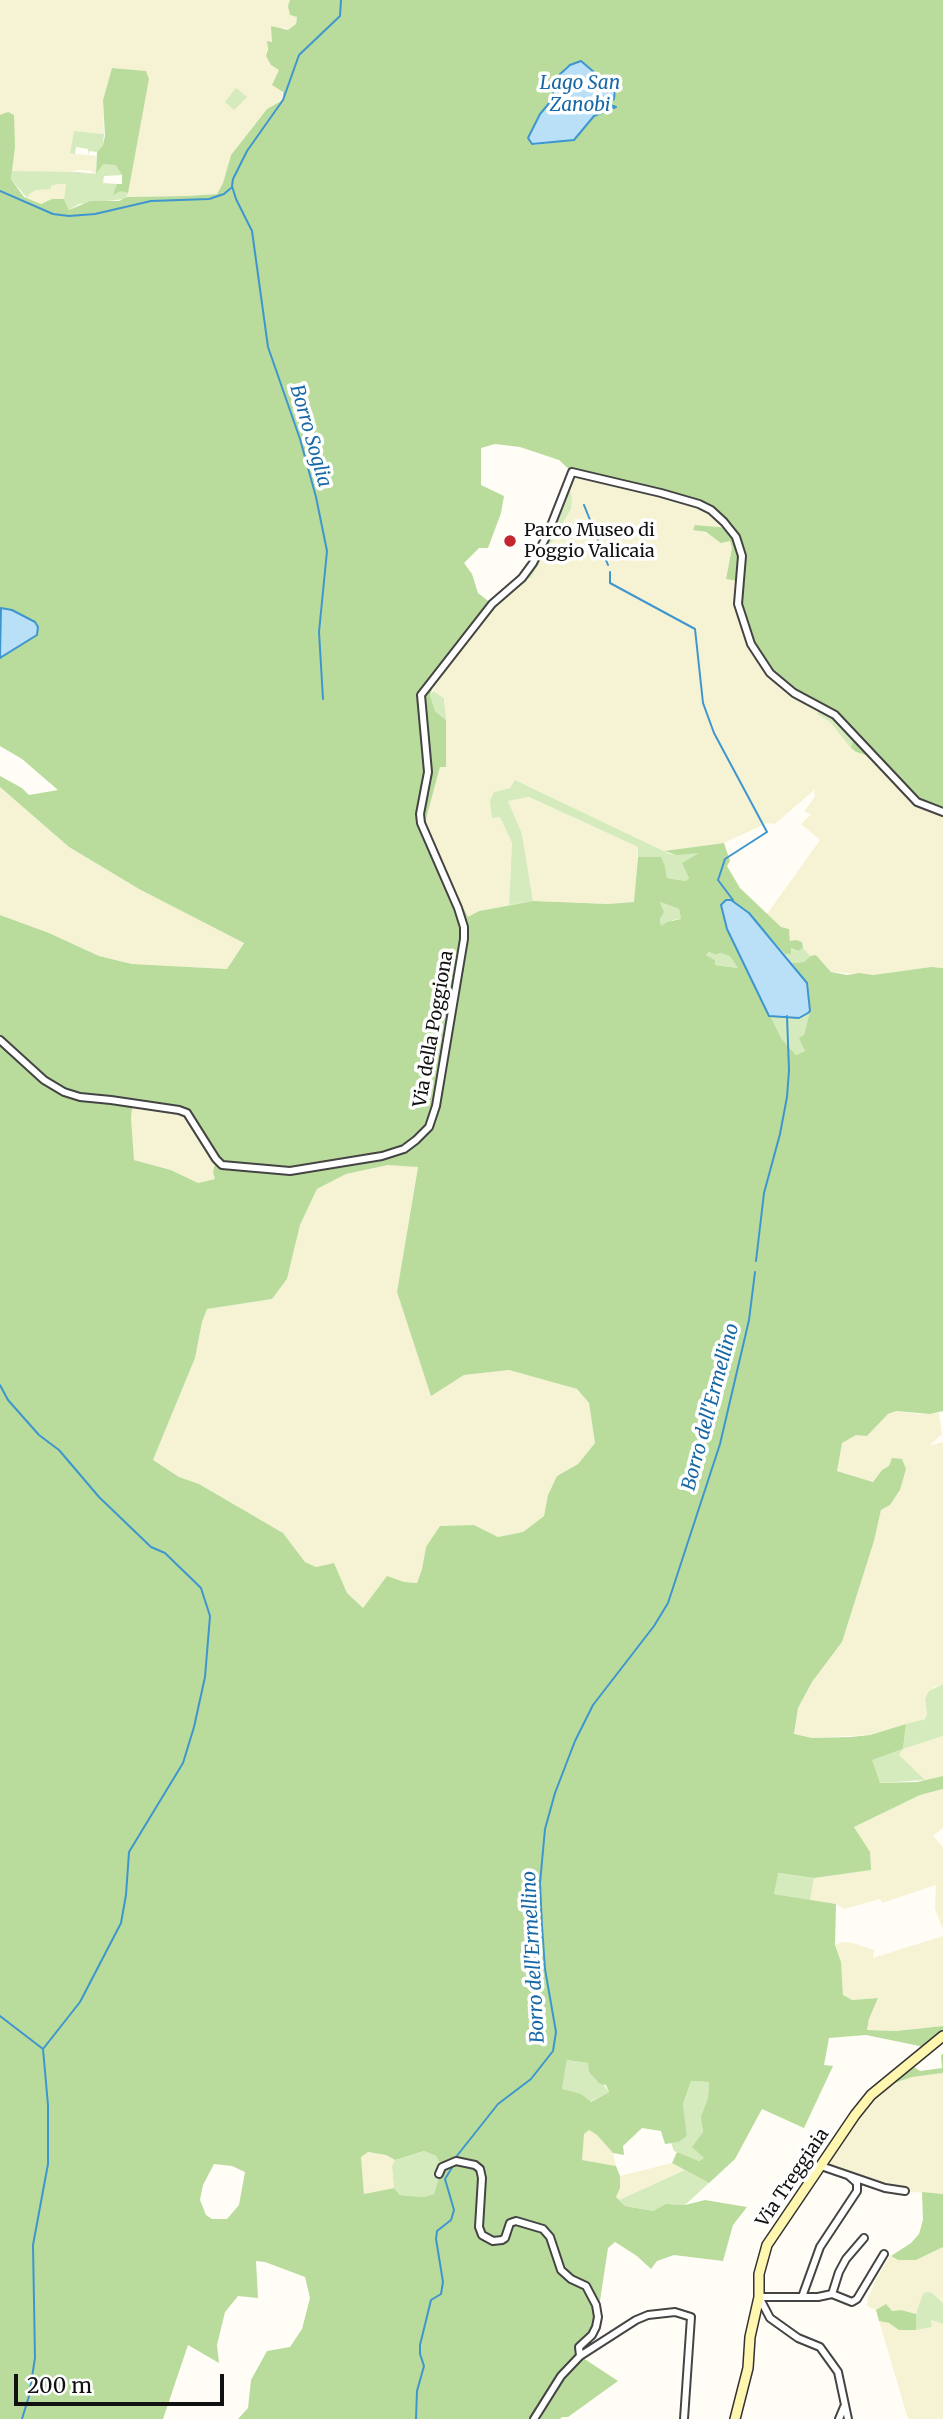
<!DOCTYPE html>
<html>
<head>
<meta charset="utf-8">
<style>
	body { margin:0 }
	#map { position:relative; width:943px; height:2419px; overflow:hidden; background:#fffdf5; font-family:Merriweather,serif }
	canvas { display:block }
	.scale { position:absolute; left:14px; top:2374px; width:210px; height:32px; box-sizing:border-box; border:4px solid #111; border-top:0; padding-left:9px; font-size:21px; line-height:24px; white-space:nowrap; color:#111; -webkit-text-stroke:5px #fff; paint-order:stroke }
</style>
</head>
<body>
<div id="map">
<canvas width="943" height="2419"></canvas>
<div class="scale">200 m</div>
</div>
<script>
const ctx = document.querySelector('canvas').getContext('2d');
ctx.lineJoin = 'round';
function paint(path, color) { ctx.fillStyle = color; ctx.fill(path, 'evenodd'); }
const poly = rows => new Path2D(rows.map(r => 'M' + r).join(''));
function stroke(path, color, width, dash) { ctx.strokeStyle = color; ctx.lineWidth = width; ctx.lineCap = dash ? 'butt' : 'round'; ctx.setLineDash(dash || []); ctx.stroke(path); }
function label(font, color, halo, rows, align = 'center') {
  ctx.font = font + ' Merriweather,serif'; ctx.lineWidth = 7; ctx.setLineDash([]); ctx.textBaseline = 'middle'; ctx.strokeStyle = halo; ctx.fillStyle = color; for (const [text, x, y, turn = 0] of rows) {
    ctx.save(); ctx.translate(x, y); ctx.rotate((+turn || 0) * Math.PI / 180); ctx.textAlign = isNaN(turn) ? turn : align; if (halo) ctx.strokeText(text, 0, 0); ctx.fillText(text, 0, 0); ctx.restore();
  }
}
paint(poly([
	[0,0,290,0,290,15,297,17,296,24,288,30,283,27,273,43,268,42,266,56,279,70,283,100,267,109,231,155,223,183,217,194,187,196,127,197,127,188,149,79,146,71,112,68,103,100,104,134,74,131,70,153,96,156,96,174,93,174,92,171,79,170,67,173,12,171,15,147,10,114,0,115],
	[58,184,66,184,64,199,52,199,41,204,27,198,29,194,36,190],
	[572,472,661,493,711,510,729,529,696,525,693,529,730,541,732,548,726,578,739,581,821,707,818,714,830,722,856,752,872,757,943,812,943,968,931,967,873,975,831,972,816,955,810,956,803,948,802,942,790,941,789,929,781,927,767,914,820,840,801,824,811,814,804,812,815,796,814,790,775,824,767,823,724,843,664,851,515,780,510,788,494,792,500,817,512,843,509,905,479,911,468,918,458,908,429,845,426,819,440,767,445,767,445,704,444,698,433,691,438,671,496,600,522,578,531,578,571,509,568,484],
	[0,787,69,847,139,889,244,942,227,969,132,964,99,956,49,933,0,915],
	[529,797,638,847,635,902,609,904,533,901,522,834,508,801],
	[133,1103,187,1113,216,1159,215,1179,198,1183,172,1170,134,1160,131,1117],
	[388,1165,418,1166,397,1292,431,1395,464,1375,509,1370,577,1389,589,1403,595,1443,578,1464,557,1476,548,1495,544,1516,523,1532,498,1537,474,1525,426,1547,422,1569,417,1583,404,1582,363,1609,347,1593,334,1563,316,1567,305,1562,283,1533,199,1484,179,1477,153,1460,195,1358,202,1322,207,1309,272,1299,287,1279,300,1225,317,1189,346,1174],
	[896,1411,920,1414,939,1413,942,1434,929,1446,943,1442,943,1684,934,1687,925,1699,927,1714,925,1719,869,1735,812,1738,794,1735,798,1708,812,1682,842,1642,874,1541,881,1510,890,1505,900,1491,890,1466,882,1470,873,1482,836,1470,842,1443,856,1434,867,1436,888,1414],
	[943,1736,943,1776,925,1780,899,1756,903,1749],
	[943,1789,943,1828,933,1836,943,1847,943,1930,935,1909,936,1885,882,1903,880,1899,844,1909,836,1904,810,1900,814,1878,870,1870,870,1852,854,1827,920,1795],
	[943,1936,943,2026,896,2031,867,2030,869,2019,878,1998,852,2000,843,1996,841,1962,835,1945,842,1942,853,1943,874,1950,873,1958],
	[943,2073,943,2194,897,2191,821,2166,886,2082,892,2084,912,2077],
	[589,2130,597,2135,613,2153,616,2166,582,2160,583,2134],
	[367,2152,386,2155,395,2160,392,2166,394,2188,364,2194,361,2157],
	[672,2163,685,2170,619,2200,616,2197,620,2188,620,2176],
	[943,2247,943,2303,932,2293,923,2299,916,2314,901,2310,892,2311,887,2306,876,2310,867,2306,868,2298,877,2277,890,2256,898,2260,916,2260],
	[930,2320,943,2324,943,2419,908,2419,879,2321,889,2323,900,2330,916,2330,932,2326]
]), '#f6f3d4');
paint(poly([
	[236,88,247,97,234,110,225,102],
	[74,131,104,134,103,145,97,152,89,151,88,155,88,149,76,147,75,154,70,153],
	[102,164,116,164,120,170,122,175,104,176,103,183,117,184,117,188,128,193,125,199,79,204,69,210,64,199,66,184,58,184,51,186,51,189,36,190,29,194,27,198,11,179,12,171,78,172,96,174],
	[568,484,572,498,571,509,531,578,522,578,533,563],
	[433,691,444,698,446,720,435,711,430,703,430,696],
	[821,707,850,728,853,739,851,748,830,722,817,714],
	[515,780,670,854,700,852,687,871,689,878,686,881,667,878,665,866,660,857,638,857,638,847,529,797,508,801,522,834,533,901,509,905,512,843,500,817,492,818,490,801,494,792,510,788],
	[660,902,679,909,681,919,673,920,661,927,660,919,663,909],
	[790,948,798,951,803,948,810,956,804,962,792,963,785,954,791,954],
	[709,952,716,955,720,953,731,956,738,968,714,965,715,960,706,955],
	[810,1011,804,1035,805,1051,796,1055,781,1038,769,1016,799,1018],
	[943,1684,943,1736,903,1749,899,1755,925,1780,880,1783,871,1760,903,1749,906,1724,925,1719,927,1714,925,1699,929,1691],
	[777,1873,814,1878,810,1900,774,1894],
	[567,2060,588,2063,609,2092,590,2102,562,2089],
	[691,2081,709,2082,708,2098,702,2117,704,2158,699,2161,674,2151,671,2143,679,2142,687,2136,683,2104],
	[424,2151,436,2156,442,2167,434,2194,423,2197,400,2195,394,2188,392,2166,395,2160],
	[685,2170,709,2183,685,2205,667,2204,653,2211,625,2206,619,2200],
	[927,2292,932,2293,943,2303,943,2324,931,2320,932,2327,916,2330,916,2314,923,2294]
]), '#d5ebbd');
paint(poly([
	[290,0,943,0,943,812,917,802,872,757,856,752,851,748,853,739,850,728,836,715,794,693,770,673,751,644,738,604,739,581,726,579,732,548,730,541,721,543,706,532,693,530,695,525,729,528,699,504,572,472,559,460,520,447,495,444,481,448,481,485,504,496,501,513,488,548,479,548,464,563,472,574,478,593,492,604,438,671,430,696,435,711,446,720,446,767,440,767,426,819,429,845,458,908,464,909,468,917,479,911,533,901,608,904,634,902,638,857,661,857,665,866,667,878,686,881,689,878,682,863,699,853,677,855,664,851,724,843,730,861,727,866,740,888,781,927,789,929,790,941,796,940,802,942,803,948,798,951,791,948,791,954,785,954,749,913,731,900,726,900,727,929,781,1038,796,1055,805,1051,799,1038,804,1035,810,1011,807,983,792,963,804,962,810,956,816,955,831,972,847,975,859,973,873,975,931,967,943,968,943,1411,930,1414,896,1411,888,1414,867,1436,856,1435,842,1443,837,1471,873,1482,882,1470,889,1466,892,1458,902,1459,906,1469,900,1490,890,1505,881,1510,874,1541,842,1642,812,1682,798,1708,794,1734,812,1738,851,1737,870,1735,906,1724,903,1749,872,1760,880,1783,917,1782,943,1776,943,1789,920,1795,854,1827,870,1852,871,1870,814,1878,778,1873,774,1894,836,1904,835,1945,841,1962,843,1995,852,2000,878,1998,869,2019,867,2030,896,2031,943,2026,943,2036,929,2048,866,2035,829,2038,824,2065,833,2066,804,2128,762,2109,735,2159,709,2183,672,2163,677,2152,699,2161,704,2158,692,2147,703,2132,701,2117,708,2098,709,2082,691,2081,683,2104,687,2136,679,2142,665,2144,661,2131,642,2128,623,2146,624,2155,613,2153,597,2135,589,2130,584,2134,582,2160,616,2166,620,2176,620,2188,616,2197,625,2206,653,2211,666,2204,685,2205,705,2200,747,2207,733,2225,723,2261,674,2255,657,2261,651,2269,637,2256,615,2242,608,2248,596,2327,581,2343,580,2356,618,2381,568,2417,562,2417,560,2419,238,2419,248,2408,251,2380,267,2351,290,2347,302,2329,310,2298,305,2277,265,2262,256,2261,258,2298,238,2296,225,2312,217,2345,219,2363,188,2345,163,2419,0,2419,0,915,49,933,99,956,132,964,227,969,244,943,139,889,69,847,0,787,0,776,22,788,29,795,58,790,22,759,0,746,0,658,37,635,35,622,12,610,0,608,0,115,8,112,14,115,15,147,11,179,24,197,41,204,52,199,64,199,69,210,90,201,119,201,127,197,187,196,217,194,223,183,231,155,267,109,283,100,283,92,272,85,279,70,271,65,266,56,268,49,267,41,272,42,271,26,288,30,296,24,297,17,290,15,288,6],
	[581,61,616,92,614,99,608,104,611,109,595,116,574,140,534,145,529,141,531,134,540,114,551,101,556,80,566,67],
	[660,902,679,909,681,919,667,922,661,926,660,919,664,912],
	[709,952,716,955,720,953,730,956,738,968,715,965,715,960,706,955],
	[133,1103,187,1113,216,1159,213,1172,215,1179,198,1183,171,1170,134,1160,131,1117],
	[388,1165,418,1167,397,1292,431,1396,464,1375,509,1370,577,1389,589,1403,595,1443,578,1464,557,1476,548,1495,544,1516,523,1532,498,1537,474,1525,440,1526,426,1547,422,1569,417,1583,404,1582,387,1576,363,1608,347,1593,334,1563,316,1567,305,1562,283,1533,199,1484,179,1477,153,1460,195,1358,202,1322,207,1309,272,1299,287,1279,300,1225,317,1189,346,1174],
	[567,2060,588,2063,589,2072,600,2084,606,2085,609,2092,591,2102,581,2094,562,2089],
	[424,2151,436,2156,442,2167,434,2194,423,2197,400,2195,394,2188,364,2194,361,2157,368,2152,386,2155,395,2160],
	[214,2164,232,2166,245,2172,239,2205,227,2219,212,2219,206,2215,200,2200,203,2185],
	[112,68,146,71,149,79,128,193,121,191,113,195,117,184,122,184,122,175,116,165,103,164,96,174,97,152,103,145,105,136,103,100],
	[943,2053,943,2073,912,2077,889,2085,911,2065,920,2071,942,2068,941,2056],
	[922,2192,943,2194,943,2247,916,2260,898,2260,891,2256,911,2243,919,2234,923,2220],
	[886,2304,892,2311,901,2310,916,2314,916,2330,899,2330,889,2323,879,2321,876,2310]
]), '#b9dc9c');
const water = poly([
	[581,61,615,90,614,99,608,104,616,107,594,116,574,140,532,144,528,138,540,114,551,101,558,76,570,65,581,61],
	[1,608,12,610,35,622,38,627,37,635,0,658,1,608],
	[726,900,731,900,749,913,807,983,810,1011,808,1013,799,1018,769,1016,727,929,721,905,726,900]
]);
paint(water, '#b9e0f7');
stroke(water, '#3f96cf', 2);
stroke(poly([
	[0,191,53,214,69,216,95,214,151,201,209,199,224,194,231,188],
	[584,505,608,565],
	[610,572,610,583,695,629,703,703,714,733,767,832,725,859,718,880,733,900],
	[323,699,319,632,327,551,316,497,300,439,268,347,252,231,236,199,232,186,233,179,247,151,283,100,299,55,340,16,341,0],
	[756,1261,764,1193,780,1134,787,1097,789,1070,787,1016],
	[0,1385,8,1400,39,1435,59,1450,99,1497,151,1547,165,1553,201,1588,210,1616,205,1677,194,1727,183,1763,129,1852,126,1895,121,1923,80,2002,43,2049,48,2105,48,2164,33,2245,35,2358,29,2396,22,2419],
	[0,2016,43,2049],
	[456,2157,498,2104,531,2079,553,2051,556,2032,545,1969,542,1926,540,1883,545,1829,555,1793,575,1741,593,1705,654,1626,668,1603,720,1444,749,1320,755,1272],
	[416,2419,417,2391,424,2366,420,2354,420,2345,431,2300,441,2294,443,2282,436,2239,437,2231,451,2220,454,2210,445,2179,453,2166]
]), '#3f96cf', 2);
const street = poly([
	[0,1040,44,1080,64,1092,80,1097,111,1100,179,1110,187,1113,216,1159,222,1165,290,1171,382,1156,404,1149,416,1140,429,1127,436,1106,464,939,464,927,458,908,421,823,420,814,428,772,421,695,492,604,522,578,533,563,548,533,572,472,661,493,699,504,711,510,724,522,736,537,742,556,738,604,751,644,770,673,794,693,835,715,917,802,943,812],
	[821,2166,885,2188,905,2191],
	[439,2174,442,2167,456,2161,475,2165,480,2169,482,2178,479,2227,482,2235,493,2241,502,2240,505,2238,510,2223,516,2221,543,2229,550,2237,561,2270,571,2279,586,2286,596,2305,598,2317,596,2327,592,2335,579,2347,580,2356],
	[832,2294,839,2272,846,2259,864,2238],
	[802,2297,820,2247,857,2191,857,2183,849,2176],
	[534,2419,561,2376,580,2356,636,2320,648,2315,675,2312,691,2317,684,2419],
	[839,2419,844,2407],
	[848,2419,838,2372,820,2347,798,2338,770,2318,759,2297,818,2297,832,2294,852,2302,857,2299,884,2254]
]);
const secondary = poly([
	[735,2419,748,2368,750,2337,759,2297,759,2274,767,2245,855,2115,871,2095,943,2036]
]);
stroke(street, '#444', 10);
stroke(secondary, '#333', 12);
stroke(street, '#fff', 6);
stroke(secondary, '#fff6b0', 9);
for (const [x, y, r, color] of [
	[510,541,7,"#c4262e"]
]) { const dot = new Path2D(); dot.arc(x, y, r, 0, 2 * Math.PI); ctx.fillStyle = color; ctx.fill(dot); stroke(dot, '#fff', 2.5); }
label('18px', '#111', '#fff', [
	["Parco Museo di",524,531],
	["Poggio Valicaia",524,552]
], 'left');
label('18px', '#111', '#fff', [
	["Via della Poggiona",434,1029,-80],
	["Via Treggiaia",793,2178,-56]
]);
label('italic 19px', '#1768a6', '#fff', [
	["Lago San",580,84],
	["Zanobi",580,106],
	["Borro Soglia",310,436,74],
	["Borro dell'Ermellino",711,1407,-75],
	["Borro dell'Ermellino",534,1957,-93]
]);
</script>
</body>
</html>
